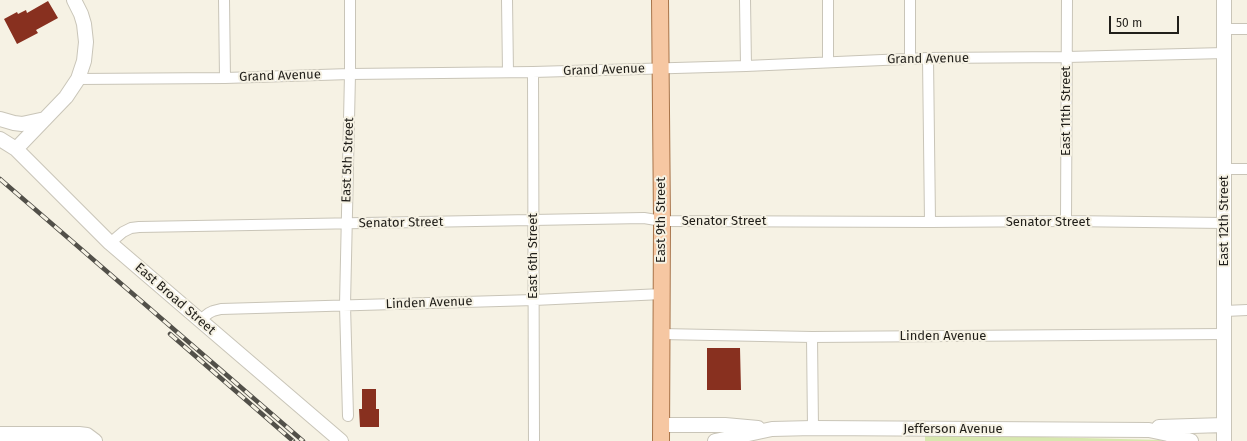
<!DOCTYPE html>
<html>
<head>
<meta charset="utf-8">
<style>
	body { margin:0 }
	#map { position:relative; width:1247px; height:441px; overflow:hidden; background:#f6f2e4; font-family:"Fira Sans",sans-serif }
	canvas { display:block }
	.scale { position:absolute; left:1109px; top:16px; width:70px; height:18px; box-sizing:border-box; border:2px solid #211f1a; border-top:0; padding-left:5px; font-size:12px; line-height:14px; white-space:nowrap; color:#211f1a; -webkit-text-stroke:3px #f6f2e4; paint-order:stroke }
</style>
</head>
<body>
<div id="map">
<canvas width="1247" height="441"></canvas>
<div class="scale">50 m</div>
</div>
<script>
const ctx = document.querySelector('canvas').getContext('2d');
ctx.lineJoin = 'round';
function paint(path, color) { ctx.fillStyle = color; ctx.fill(path, 'evenodd'); }
const poly = rows => new Path2D(rows.map(r => 'M' + r).join(''));
function stroke(path, color, width, dash) { ctx.strokeStyle = color; ctx.lineWidth = width; ctx.lineCap = dash ? 'butt' : 'round'; ctx.setLineDash(dash || []); ctx.stroke(path); }
function label(font, color, halo, rows, align = 'center') {
  ctx.font = font + ' "Fira Sans",sans-serif'; ctx.lineWidth = 4; ctx.setLineDash([]); ctx.textBaseline = 'middle'; ctx.strokeStyle = halo; ctx.fillStyle = color; for (const [text, x, y, turn = 0] of rows) {
    ctx.save(); ctx.translate(x, y); ctx.rotate((+turn || 0) * Math.PI / 180); ctx.textAlign = isNaN(turn) ? turn : align; if (halo) ctx.strokeText(text, 0, 0); ctx.fillText(text, 0, 0); ctx.restore();
  }
}
paint(poly([
	[925,434,1160,440,1162,441,925,441]
]), '#d7e7ae');
paint(poly([
	[48,1,58,18,36,30,38,33,17,44,4,19,17,12,18,14,26,10,27,13],
	[707,348,740,348,741,390,707,390],
	[362,389,376,389,376,409,379,409,379,427,360,427,359,409,362,409]
]), '#88301f');
const street = poly([
	[224,0,225,78],
	[507,0,508,72],
	[745,0,746,66],
	[828,0,828,62],
	[1224,29,1247,29],
	[928,58,930,222],
	[910,59,910,0],
	[533,72,534,441],
	[78,79,225,78,350,74,533,72,746,66,928,58,1067,57,1224,53],
	[1224,169,1247,169],
	[1066,221,1067,0],
	[110,243,123,232,131,228,139,227,644,218,662,221,930,222,1066,221,1224,223],
	[1225,311,1247,310],
	[200,320,209,313,213,311,221,309,534,300,662,294],
	[661,334,812,337,1225,334],
	[812,337,813,428],
	[348,416,345,305,350,74,350,0]
]);
const secondary = poly([
	[1224,0,1224,441],
	[0,119,14,123,22,124,45,119],
	[0,139,16,149,110,243,341,441],
	[16,149,66,97,78,79,84,61,86,42,84,24,81,14,74,0],
	[661,425,725,425,758,428],
	[1159,427,1224,425],
	[0,434,79,434,87,435,95,441],
	[715,441,772,429,813,428,1149,430,1168,434,1191,441]
]);
const primary = poly([
	[660,0,662,221,661,441]
]);
stroke(street, '#c9c5b8', 12);
stroke(secondary, '#c9c5b8', 16);
stroke(primary, '#a8744a', 18);
stroke(street, '#fff', 10);
stroke(secondary, '#fff', 14);
stroke(primary, '#f6c7a2', 16);
const rail = poly([
	[0,179,303,441],
	[170,334,293,441]
]);
stroke(rail, '#525049', 4.5);
stroke(rail, '#f6f2e4', 3, [9]);
label('13px', '#211f1a', '#f6f2e4', [
	["Grand Avenue",928,59,-1],
	["Grand Avenue",604,70,-2],
	["Grand Avenue",280,76,-2],
	["East 11th Street",1066,111,-90],
	["East 5th Street",348,160,-88],
	["East 9th Street",661,220,-90],
	["Senator Street",724,221],
	["East 12th Street",1224,221,-90],
	["Senator Street",1048,222],
	["Senator Street",401,223,-1],
	["East 6th Street",533,256,-90],
	["East Broad Street",175,299,41],
	["Linden Avenue",429,303,-2],
	["Linden Avenue",943,336],
	["Jefferson Avenue",953,429]
]);
</script>
</body>
</html>
